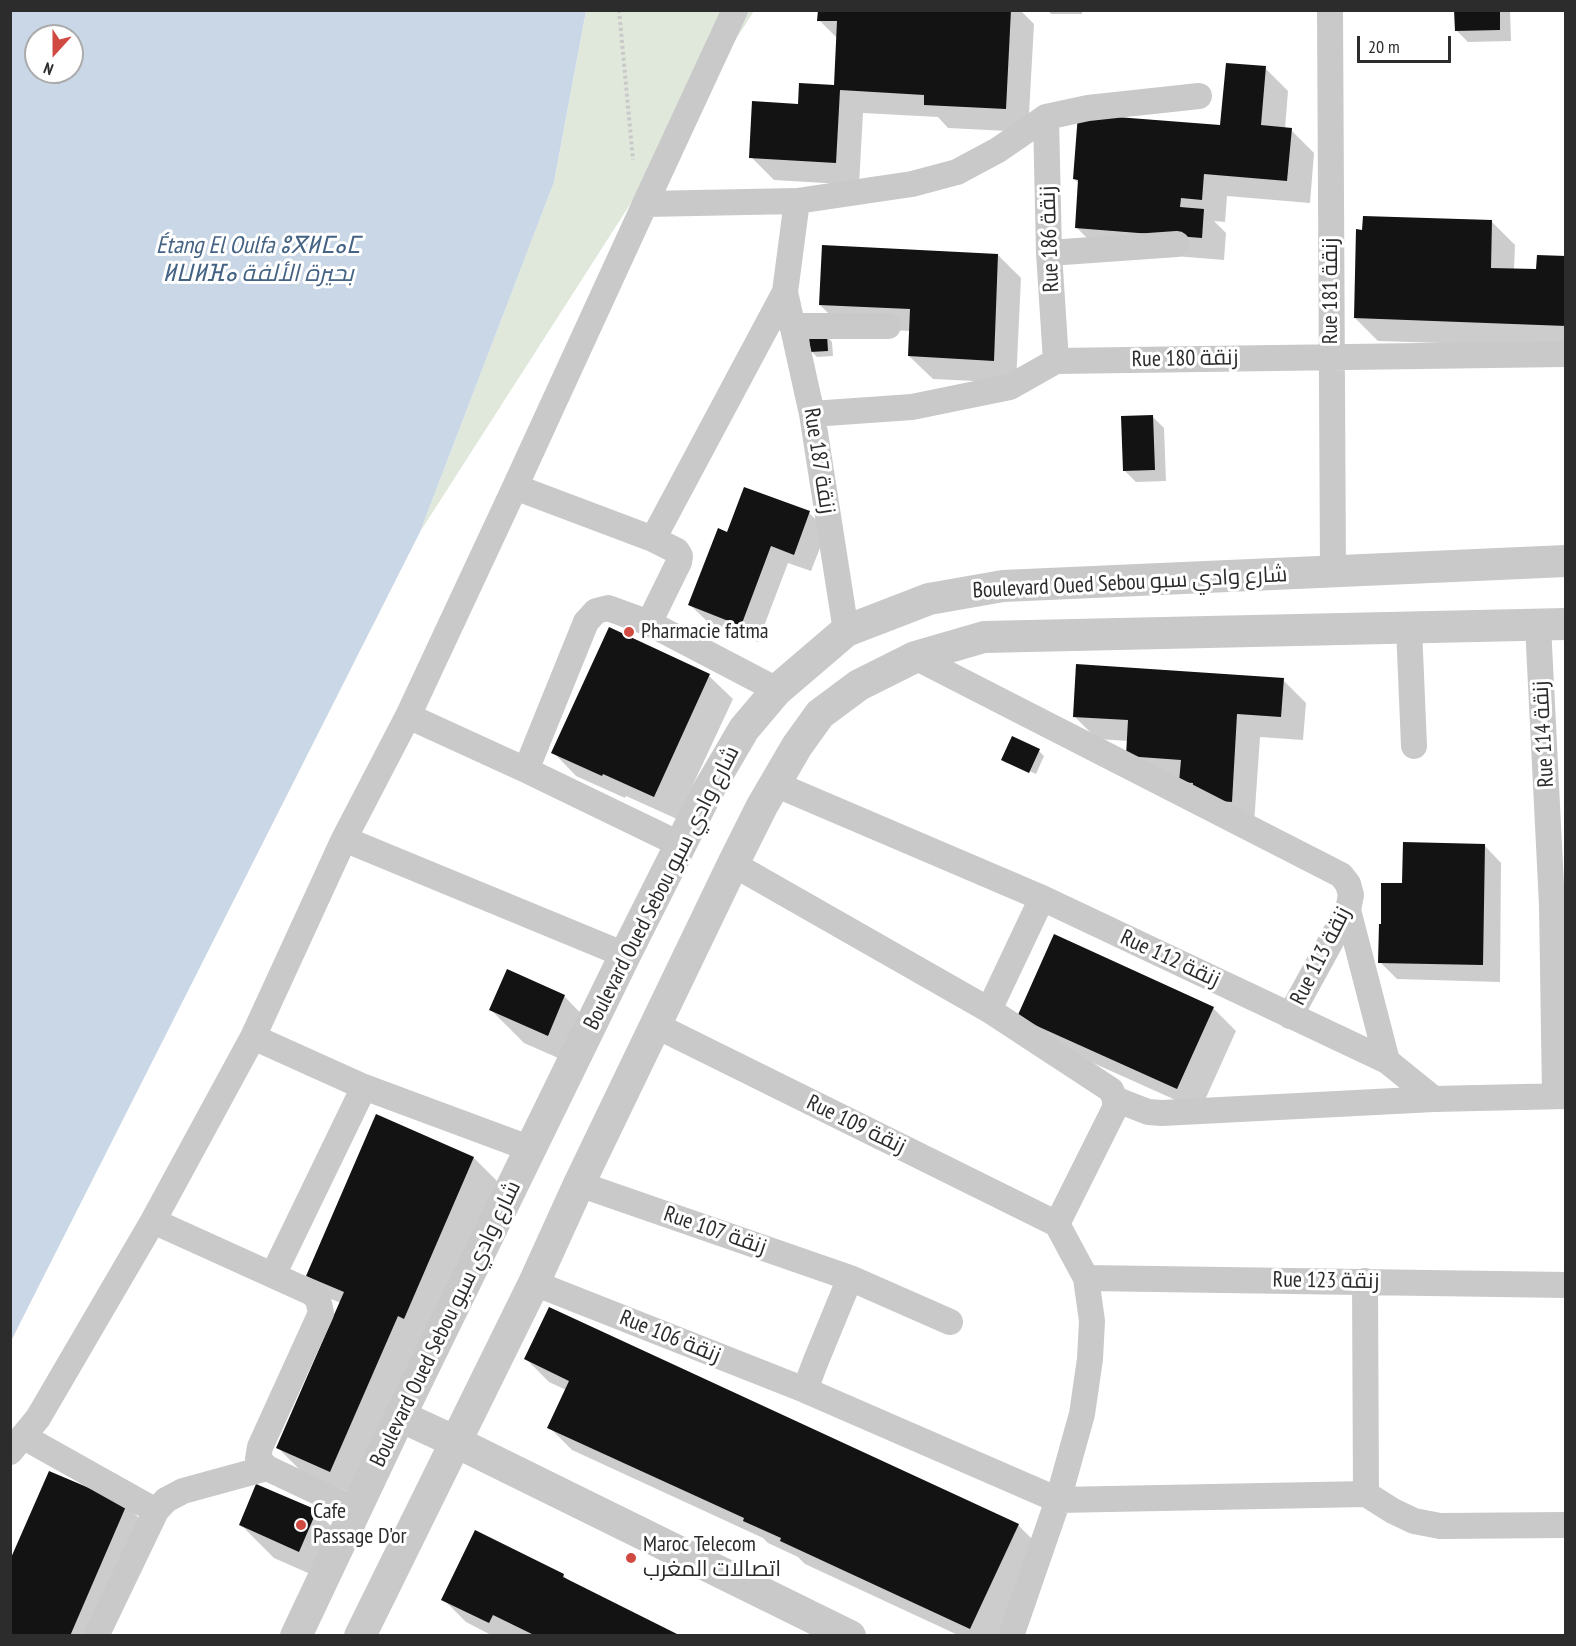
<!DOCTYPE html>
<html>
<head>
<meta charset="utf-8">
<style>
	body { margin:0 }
	#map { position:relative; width:1576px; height:1646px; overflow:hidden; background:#fff; font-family:"PT Sans Narrow",sans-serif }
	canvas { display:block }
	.frame { position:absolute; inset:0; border:12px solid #2c2c2c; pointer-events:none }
	.north { position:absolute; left:24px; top:24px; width:60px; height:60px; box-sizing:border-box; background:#fff; border:2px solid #ababab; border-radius:50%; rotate:201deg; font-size:16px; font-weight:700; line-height:24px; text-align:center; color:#2c2c2c }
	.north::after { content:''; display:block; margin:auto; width:21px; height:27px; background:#d04a42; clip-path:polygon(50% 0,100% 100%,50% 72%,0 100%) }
	.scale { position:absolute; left:1357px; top:36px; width:94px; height:27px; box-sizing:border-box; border:3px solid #2c2c2c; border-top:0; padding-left:8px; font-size:18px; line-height:21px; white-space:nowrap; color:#2c2c2c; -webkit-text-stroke:4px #fff; paint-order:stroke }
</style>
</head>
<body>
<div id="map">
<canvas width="1576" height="1646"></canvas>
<div class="frame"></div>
<div class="north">N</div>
<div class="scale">20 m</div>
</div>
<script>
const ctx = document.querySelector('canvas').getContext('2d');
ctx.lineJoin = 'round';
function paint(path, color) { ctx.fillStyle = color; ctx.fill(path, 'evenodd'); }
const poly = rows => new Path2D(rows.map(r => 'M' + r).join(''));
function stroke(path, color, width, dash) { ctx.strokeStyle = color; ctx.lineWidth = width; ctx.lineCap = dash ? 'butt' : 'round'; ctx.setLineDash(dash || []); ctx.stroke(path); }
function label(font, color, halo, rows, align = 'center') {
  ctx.font = font + ' "PT Sans Narrow",Cairo,"Noto Sans Tifinagh",sans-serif'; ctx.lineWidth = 6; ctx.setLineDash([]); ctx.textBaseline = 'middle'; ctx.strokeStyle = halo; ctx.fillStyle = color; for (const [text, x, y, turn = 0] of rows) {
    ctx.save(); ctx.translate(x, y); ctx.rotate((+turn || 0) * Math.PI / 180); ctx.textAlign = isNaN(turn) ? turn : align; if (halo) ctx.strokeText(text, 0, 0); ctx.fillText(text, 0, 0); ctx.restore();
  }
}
paint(poly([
	[586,11,754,11,420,532,554,182]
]), '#e0e8db');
paint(poly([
	[11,10,586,11,554,182,420,532,11,1341],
	[36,36,72,36,72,72,36,72]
]), '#c9d7e6');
paint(poly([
	[819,10,1020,10,1034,24,1028,132,948,128,938,117,863,113,859,185,774,180,751,157,799,105,835,87,838,39,819,20],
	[1048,10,1082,10,1082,14,1051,14],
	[1456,10,1510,10,1511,41,1468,42,1456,30],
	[1265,68,1288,91,1285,129,1291,130,1314,153,1310,203,1227,196,1225,222,1214,221,1226,233,1224,260,1099,250,1076,227,1080,184,1074,179,1222,127],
	[1492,222,1515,245,1514,270,1538,271,1566,257,1566,347,1378,341,1355,318],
	[998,255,1021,278,1016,383,933,379,909,356,911,331,843,328,820,305],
	[826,336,832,342,833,356,817,357,812,352],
	[1152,416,1164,428,1166,481,1136,482,1124,470],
	[809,513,827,530,811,571,788,563,758,642,708,622,690,605,728,534],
	[609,629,709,676,733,699,677,819,626,796,625,798,576,776,553,752],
	[1283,680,1306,703,1303,740,1260,737,1254,824,1150,778,1128,741,1097,739,1074,716],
	[1039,751,1044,756,1036,774,1007,761,1007,764,1003,759],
	[1484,845,1501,863,1500,982,1397,979,1380,962,1404,885],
	[564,996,597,1030,581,1068,524,1043,491,1010],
	[1213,1008,1236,1031,1200,1111,1042,1040,1019,1017],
	[377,1116,474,1158,497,1181,427,1341,353,1494,301,1471,278,1448,341,1303,331,1299,308,1276],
	[526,1359,1018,1525,1041,1548,1000,1636,960,1636,805,1564,798,1557,768,1543,763,1538,572,1450,549,1427,566,1390,549,1382],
	[126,1505,149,1528,103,1636,10,1636],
	[316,1511,350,1545,333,1584,274,1558,241,1525],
	[563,1575,571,1583,678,1636,493,1636,466,1622,443,1599]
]), '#0003');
paint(poly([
	[818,10,1011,10,1006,109,924,105,924,95,840,90,836,163,749,158,752,101,798,104,799,83,834,85,837,21,817,21],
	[1454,10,1500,10,1500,30,1455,31],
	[1226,63,1266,66,1261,125,1292,128,1287,181,1204,174,1202,200,1181,198,1180,207,1204,209,1202,238,1075,228,1078,180,1073,179,1078,114,1220,125],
	[1363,216,1492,220,1491,268,1536,269,1537,255,1566,256,1566,326,1354,318,1356,229,1362,230],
	[822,245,998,254,994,361,908,356,910,309,819,305],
	[827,335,828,351,810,352,809,336],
	[1153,415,1155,470,1123,471,1121,416],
	[744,487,810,511,794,555,771,546,741,626,688,605,718,528,727,532],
	[609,627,710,674,654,797,603,774,602,776,551,753],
	[1076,664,1284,678,1281,717,1237,714,1232,802,1192,799,1193,783,1179,782,1181,760,1126,756,1128,720,1073,717],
	[1012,736,1040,749,1029,773,1001,760],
	[1403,842,1485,844,1483,965,1378,963,1379,924,1381,924,1381,883,1402,883],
	[1054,934,1214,1007,1177,1089,1017,1017],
	[507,969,565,995,548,1036,489,1010],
	[376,1114,474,1157,404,1319,398,1316,330,1472,276,1448,344,1292,306,1276],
	[549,1307,1019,1524,970,1629,780,1541,781,1538,743,1521,744,1518,547,1428,569,1381,524,1359],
	[49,1471,127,1504,70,1636,10,1636,10,1560],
	[256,1484,317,1510,299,1552,239,1525],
	[475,1530,564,1574,563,1577,681,1636,536,1636,493,1615,489,1623,441,1600]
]), '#131313');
stroke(poly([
	[619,10,633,160]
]), '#c9c9c9', 4, [3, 3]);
stroke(poly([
	[1330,10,1333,572],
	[1046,117,1049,253,1056,361],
	[645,204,797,201,912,184,957,172,998,150,1046,117,1088,108,1199,96],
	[1049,253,1177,244],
	[785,292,812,414,846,631],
	[792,326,888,326],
	[812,414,912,407,1010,387,1056,361,1566,354],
	[515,487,653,539,677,551,680,556,679,562,649,623],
	[653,539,785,292,797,201],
	[1538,625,1552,905,1555,1096],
	[1409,628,1414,746],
	[915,657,1341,875,1348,884,1351,895,1348,910,1290,1016],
	[408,716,526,770,679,844],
	[526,770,586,622,596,611,608,608,649,623,777,690],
	[775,784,1042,898,1387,1061,1434,1099,1566,1096],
	[344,839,625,955],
	[733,864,989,1010,1111,1090,1115,1099,1115,1108,1057,1224,1086,1278,1092,1321,1090,1359,1082,1414,1058,1500,1011,1636],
	[1348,910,1387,1061],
	[989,1010,1042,898],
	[655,1025,1057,1224],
	[253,1037,364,1087,531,1149],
	[1115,1099,1148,1112,1162,1113,1434,1099],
	[579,1184,850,1278,950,1322],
	[153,1221,312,1293,318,1299,321,1313,260,1447,258,1459,267,1468,356,1510],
	[273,1275,364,1087],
	[1086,1278,1566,1285],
	[1365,1281,1366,1494],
	[534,1283,805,1390,1058,1500,1366,1494,1393,1511,1414,1521,1440,1526,1566,1525],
	[805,1390,815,1363,850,1278],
	[24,1437,156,1511],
	[10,1452,38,1418,153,1221,253,1037,344,839,408,716,515,487,645,204,735,10],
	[96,1636,156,1511,166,1500,183,1491,267,1468]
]), '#c9c9c9', 26);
stroke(poly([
	[400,1416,456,1442,850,1636],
	[296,1636,400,1416,625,955,706,794,744,729,777,690,846,631,929,599,1003,586,1566,561],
	[360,1636,534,1283,579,1184,733,864,762,806,797,746,820,714,859,685,915,657,984,637,1566,624]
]), '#c9c9c9', 32);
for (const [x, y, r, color] of [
	[629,632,6,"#d04a42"],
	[301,1525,6,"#d04a42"],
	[631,1558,6,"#d04a42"]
]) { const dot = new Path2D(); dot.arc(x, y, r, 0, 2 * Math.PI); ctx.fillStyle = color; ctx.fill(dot); stroke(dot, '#fff', 2); }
label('22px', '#2c2c2c', '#fff', [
	["Rue 186 زنقة",1050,239,-92],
	["Rue 181 زنقة",1331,291,-90],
	["Rue 180 زنقة",1185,359,-1],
	["Rue 187 زنقة",819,461,81],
	["Boulevard Oued Sebou شارع وادي سبو",1130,583,-3],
	["Rue 114 زنقة",1544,734,-93],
	["Boulevard Oued Sebou شارع وادي سبو",662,888,-63],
	["Rue 113 زنقة",1321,956,-63],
	["Rue 112 زنقة",1170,959,25],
	["Rue 109 زنقة",856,1125,26],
	["Rue 107 زنقة",715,1231,19],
	["Rue 123 زنقة",1326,1281,1],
	["Boulevard Oued Sebou شارع وادي سبو",446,1324,-64],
	["Rue 106 زنقة",670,1337,22]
]);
label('22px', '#2c2c2c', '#fff', [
	["Pharmacie fatma",641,632],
	["Cafe",313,1512],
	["Passage D'or",313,1537],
	["Maroc Telecom",643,1545],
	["اتصالات المغرب",643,1570]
], 'left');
label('italic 24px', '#446384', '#fff', [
	["Étang El Oulfa ⵓⴳⵍⵎⴰⵎ",258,246],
	["ⵍⵡⵍⴼⴰ بحيرة الألفة",258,274]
]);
</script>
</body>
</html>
